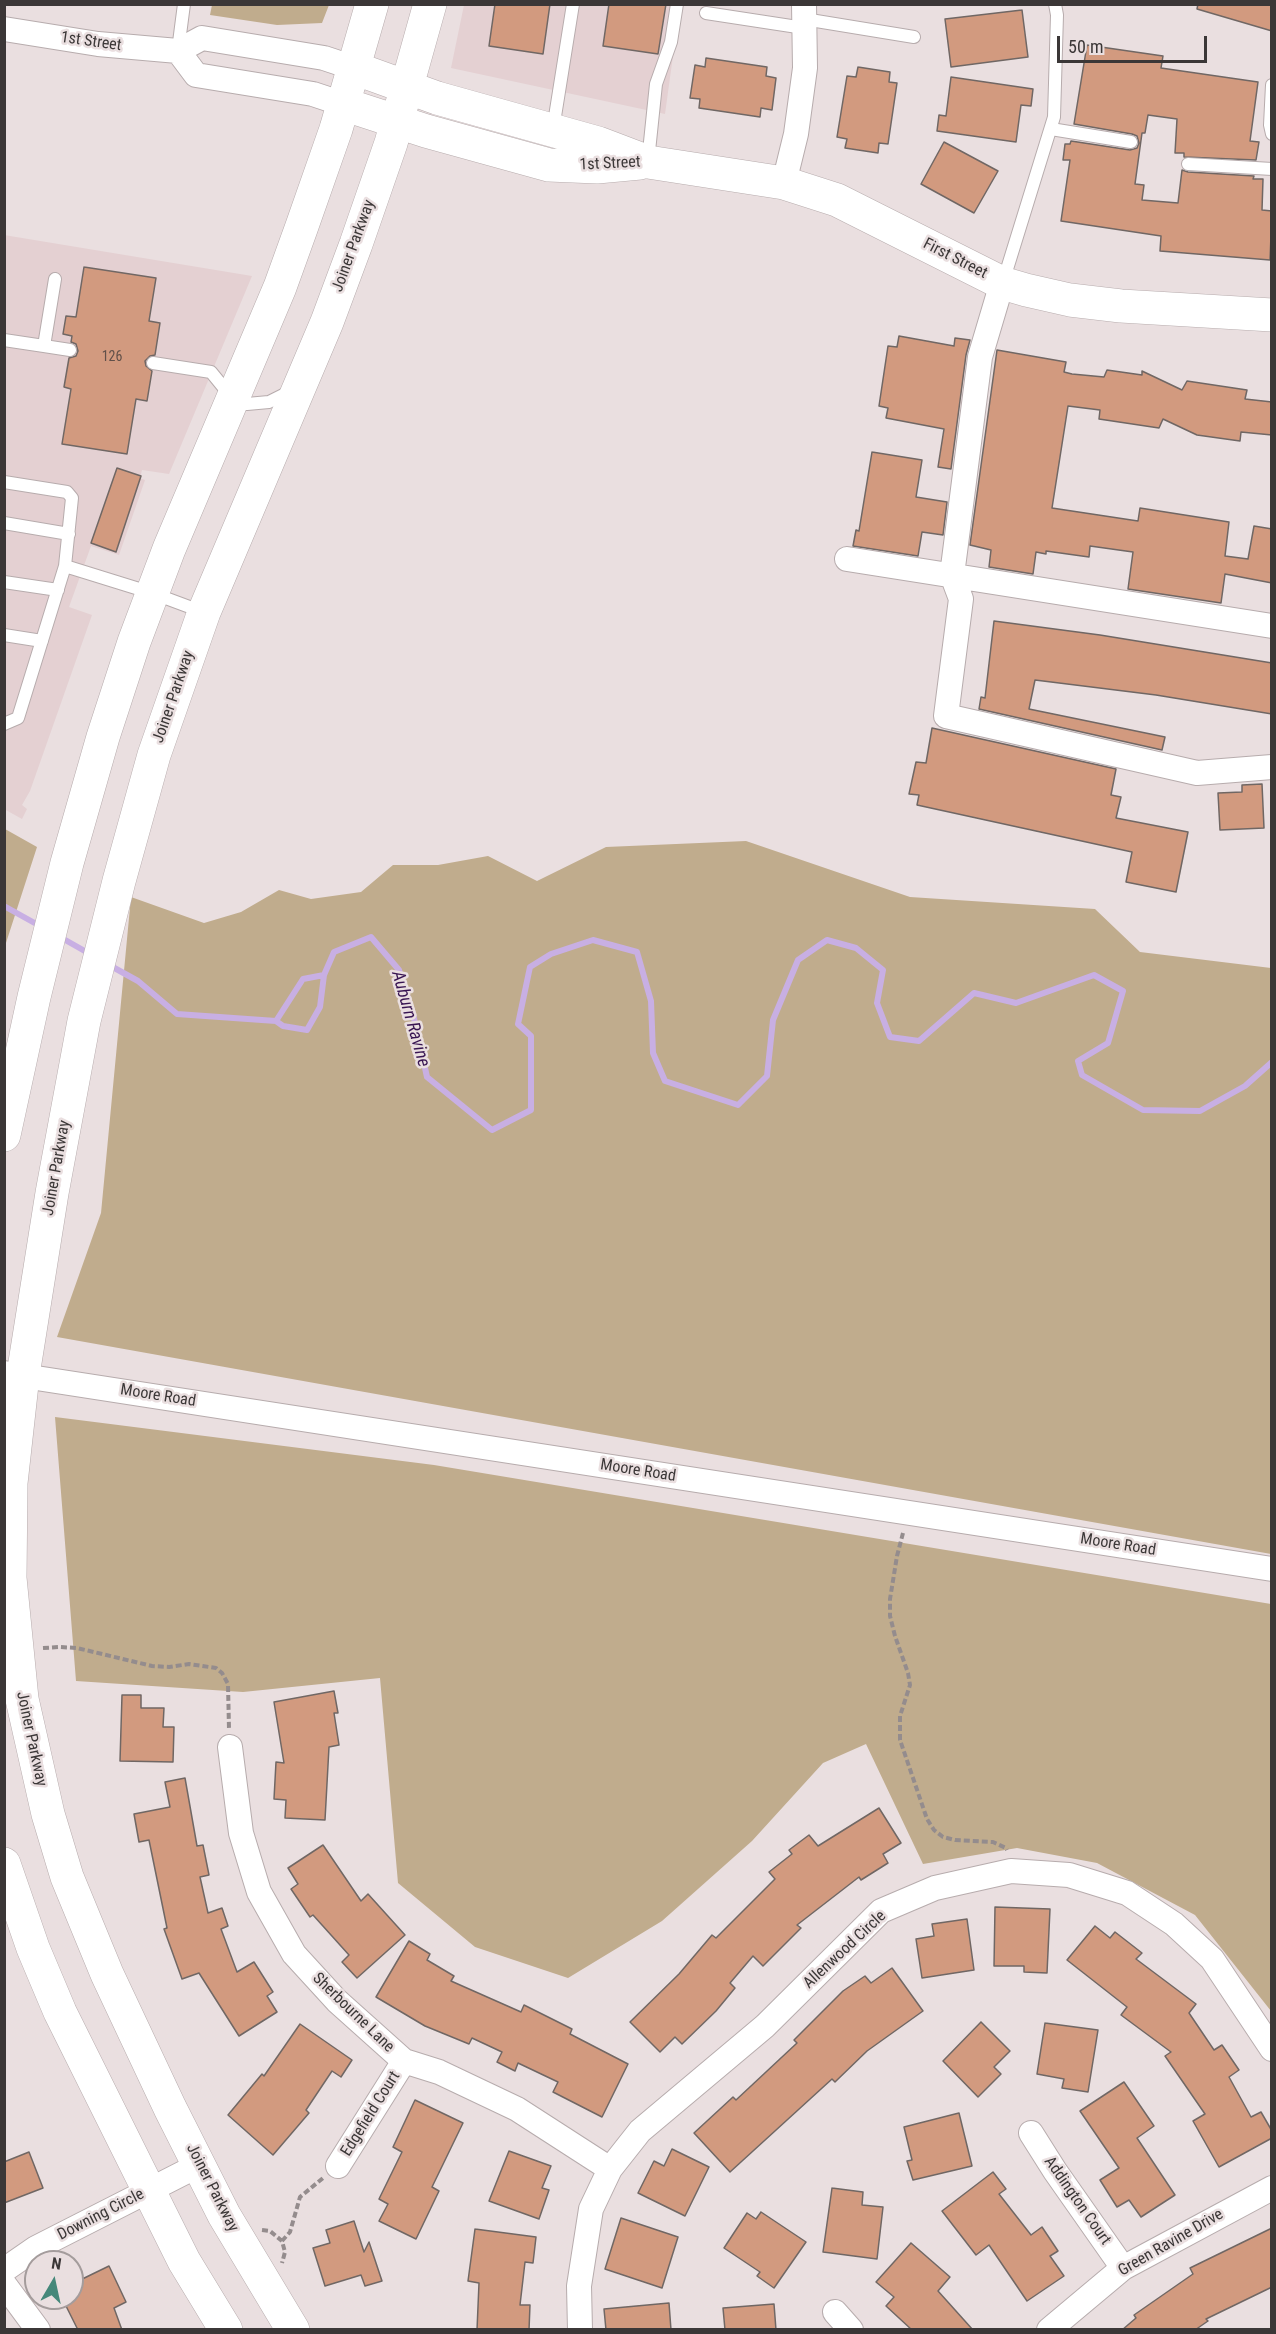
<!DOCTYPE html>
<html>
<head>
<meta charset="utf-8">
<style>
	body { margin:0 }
	#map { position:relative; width:1276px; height:2334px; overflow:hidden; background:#eadfe0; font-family:"Roboto Condensed",sans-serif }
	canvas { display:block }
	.frame { position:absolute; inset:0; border:6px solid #3b3737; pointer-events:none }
	.north { position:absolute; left:24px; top:2250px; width:60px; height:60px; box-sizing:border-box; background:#eadfe0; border:2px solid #a49c9c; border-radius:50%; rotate:9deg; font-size:16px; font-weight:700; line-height:24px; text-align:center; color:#3b3737 }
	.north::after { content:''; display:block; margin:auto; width:21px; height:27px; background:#45887a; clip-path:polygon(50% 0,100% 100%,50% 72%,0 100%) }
	.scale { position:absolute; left:1057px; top:36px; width:150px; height:27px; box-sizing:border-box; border:3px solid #3b3737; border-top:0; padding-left:8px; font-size:18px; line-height:21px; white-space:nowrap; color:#3b3737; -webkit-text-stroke:4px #eadfe0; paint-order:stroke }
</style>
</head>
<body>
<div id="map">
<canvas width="1276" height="2334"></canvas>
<div class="frame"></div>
<div class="north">N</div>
<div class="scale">50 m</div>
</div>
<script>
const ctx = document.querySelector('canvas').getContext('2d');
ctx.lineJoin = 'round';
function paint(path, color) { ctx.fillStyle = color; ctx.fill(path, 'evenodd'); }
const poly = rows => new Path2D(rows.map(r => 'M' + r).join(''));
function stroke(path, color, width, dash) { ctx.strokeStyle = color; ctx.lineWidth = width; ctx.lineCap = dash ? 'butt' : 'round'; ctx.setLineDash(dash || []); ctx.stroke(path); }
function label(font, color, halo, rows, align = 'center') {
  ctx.font = font + ' "Roboto Condensed",sans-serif'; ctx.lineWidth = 5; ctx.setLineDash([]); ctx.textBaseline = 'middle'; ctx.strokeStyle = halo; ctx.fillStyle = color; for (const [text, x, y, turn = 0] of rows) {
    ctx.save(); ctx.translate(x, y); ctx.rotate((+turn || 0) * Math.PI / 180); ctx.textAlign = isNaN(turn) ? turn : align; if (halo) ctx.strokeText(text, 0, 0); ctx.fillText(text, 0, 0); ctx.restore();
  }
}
paint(poly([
	[464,5,680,5,665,114,451,68],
	[4,235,252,276,169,474,142,470,140,478,145,480,119,555,91,546,69,607,92,615,30,791,22,805,27,809,22,819,4,809]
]), '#e4d0d2');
paint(poly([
	[212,5,212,4,329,5,322,23,277,25,210,15],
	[5,829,37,847,5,946],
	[746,841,910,897,1095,909,1140,952,1271,968,1271,1554,57,1337,101,1213,131,897,204,923,241,912,279,890,311,899,361,892,393,865,438,865,488,856,537,881,606,847],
	[55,1417,434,1465,1271,1604,1271,2011,1195,1915,1097,1863,1017,1848,923,1864,866,1744,823,1763,752,1841,662,1921,568,1978,475,1947,398,1883,380,1678,243,1692,76,1681]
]), '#c0ac8d');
stroke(poly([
	[4,906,40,926],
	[60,937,90,954],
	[109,965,138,981,177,1014,276,1021,303,979,324,975,334,952,371,937,399,970,413,1014,427,1077,492,1130,531,1110,531,1036,518,1024,530,967,551,954,593,940,637,952,651,1001,653,1053,665,1081,738,1105,767,1076,773,1020,798,960,827,940,856,948,883,970,877,1003,890,1037,919,1041,974,993,1016,1003,1094,975,1123,991,1108,1043,1078,1061,1082,1075,1143,1110,1200,1111,1245,1086,1272,1062],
	[276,1021,283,1026,307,1030,320,1007,324,975]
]), '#c8afe3', 6);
const building = poly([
	[495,4,550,4,543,54,489,46,495,4],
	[609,4,666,4,658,54,603,46,609,4],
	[1198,4,1272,4,1272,31,1197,9,1198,4],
	[1022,10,1028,57,951,67,945,19,1022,10],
	[1087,45,1163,56,1161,68,1258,82,1250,141,1259,142,1256,160,1184,157,1184,153,1175,153,1177,119,1148,115,1145,133,1142,133,1135,184,1144,185,1142,200,1178,203,1182,170,1188,172,1254,176,1253,179,1263,179,1262,210,1272,211,1270,260,1160,251,1161,236,1061,221,1070,160,1063,160,1065,144,1070,144,1071,141,1130,150,1137,148,1139,143,1137,136,1132,134,1074,124,1087,45],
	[706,58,767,67,766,76,776,78,772,110,761,108,760,117,699,108,700,99,690,98,695,65,705,67,706,58],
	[858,67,890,72,889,82,897,83,888,144,879,143,878,153,845,148,847,139,837,137,847,76,856,77,858,67],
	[951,77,1033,89,1031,106,1021,105,1016,142,937,131,939,115,946,116,951,77],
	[944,142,998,171,974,213,921,184,944,142],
	[84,267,156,278,149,321,160,323,155,355,150,356,145,361,146,366,152,371,147,401,136,399,127,454,62,444,71,389,64,387,69,358,76,356,78,351,76,344,71,342,72,336,63,334,66,316,76,317,84,267],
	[899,336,954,346,955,338,970,340,966,355,951,469,938,467,944,429,886,418,888,408,879,406,888,346,897,347,899,336],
	[997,350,1066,362,1064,372,1072,374,1104,377,1107,370,1142,375,1142,371,1182,390,1187,381,1247,390,1245,399,1272,402,1272,435,1241,432,1240,441,1197,435,1163,419,1159,428,1099,419,1100,410,1068,406,1052,508,1138,521,1140,508,1229,522,1225,556,1248,559,1254,526,1272,529,1272,583,1225,574,1221,603,1128,589,1133,552,1090,546,1089,557,1046,551,1046,554,1036,552,1033,574,989,567,991,550,970,545,997,350],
	[872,452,922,460,916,497,947,502,943,535,922,532,918,556,853,546,856,530,859,531,872,452],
	[117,468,141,476,116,552,91,543,117,468],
	[994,621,1100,635,1272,663,1272,714,1156,695,1035,680,1029,709,1165,737,1162,750,979,709,981,697,985,698,994,621],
	[932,728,1116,769,1111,795,1121,797,1116,818,1188,832,1176,892,1126,882,1132,852,917,805,919,795,909,794,916,762,926,763,932,728],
	[1262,784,1264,828,1220,830,1218,793,1242,792,1242,785,1262,784],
	[334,1691,338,1713,334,1713,339,1745,329,1747,325,1820,285,1818,286,1800,274,1799,276,1762,284,1763,274,1702,334,1691],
	[122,1695,141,1695,141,1708,164,1708,163,1727,174,1727,173,1762,120,1761,122,1695],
	[185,1778,197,1846,203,1845,209,1875,200,1877,208,1913,222,1908,228,1926,221,1929,237,1972,254,1962,273,1992,267,1996,277,2012,239,2036,199,1973,182,1979,164,1929,167,1928,149,1840,139,1842,134,1814,170,1807,165,1782,185,1778],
	[879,1808,901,1843,883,1854,888,1863,861,1880,859,1877,797,1925,801,1928,763,1966,753,1956,730,1983,735,1988,716,2011,682,2044,675,2037,660,2052,630,2022,679,1974,712,1935,716,1938,775,1879,769,1872,792,1854,789,1850,809,1835,818,1846,879,1808],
	[323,1845,361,1901,368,1894,405,1935,357,1978,342,1962,349,1955,313,1915,310,1917,291,1889,298,1884,288,1868,323,1845],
	[995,1907,1050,1909,1047,1973,1024,1972,1024,1966,994,1966,995,1907],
	[967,1919,974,1970,922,1978,916,1939,934,1936,932,1924,967,1919],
	[1095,1926,1110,1938,1115,1932,1142,1953,1136,1959,1196,2004,1189,2013,1214,2050,1222,2045,1239,2070,1229,2077,1251,2117,1261,2112,1272,2131,1272,2138,1219,2167,1193,2121,1205,2114,1165,2056,1171,2052,1121,2015,1127,2007,1067,1960,1095,1926],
	[409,1941,430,1954,427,1960,454,1976,451,1981,521,2012,524,2005,572,2029,570,2034,628,2064,602,2117,553,2092,558,2082,518,2063,515,2071,497,2062,502,2052,472,2038,469,2044,425,2026,376,1997,409,1941],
	[892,1968,923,2011,867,2051,835,2082,832,2079,730,2172,694,2133,733,2097,736,2100,797,2043,794,2040,843,1991,865,1976,871,1983,892,1968],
	[981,2022,1010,2051,994,2067,1001,2074,978,2097,943,2061,981,2022],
	[1045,2023,1098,2030,1088,2092,1062,2088,1064,2079,1037,2074,1045,2023],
	[300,2024,352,2060,341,2077,332,2071,306,2110,309,2113,273,2155,228,2115,262,2074,264,2076,300,2024],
	[1124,2082,1154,2126,1137,2138,1175,2195,1141,2217,1129,2200,1117,2207,1100,2180,1119,2168,1080,2111,1124,2082],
	[415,2100,463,2123,432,2187,439,2191,416,2239,379,2221,388,2204,379,2199,402,2152,393,2147,415,2100],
	[959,2113,972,2166,913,2180,907,2161,912,2160,904,2127,959,2113],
	[672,2149,709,2167,685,2216,638,2193,654,2161,664,2166,672,2149],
	[509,2151,551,2166,542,2188,549,2190,539,2219,489,2201,509,2151],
	[29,2152,43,2188,4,2203,4,2162,29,2152],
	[993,2172,1006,2189,999,2194,1031,2235,1042,2227,1058,2251,1050,2256,1064,2276,1027,2301,989,2245,976,2255,942,2211,993,2172],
	[832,2188,863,2192,862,2205,883,2207,877,2259,823,2252,832,2188],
	[761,2212,806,2242,774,2288,757,2276,760,2272,724,2248,747,2213,756,2219,761,2212],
	[621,2218,678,2237,662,2288,605,2269,621,2218],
	[354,2221,364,2252,369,2242,382,2281,365,2286,361,2275,325,2286,313,2248,330,2243,326,2230,354,2221],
	[1272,2228,1272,2287,1206,2319,1208,2321,1195,2330,1122,2330,1136,2318,1134,2315,1193,2274,1190,2268,1272,2228],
	[475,2229,536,2237,533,2263,525,2262,520,2305,530,2305,529,2330,477,2330,479,2283,468,2281,475,2229],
	[911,2243,950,2277,938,2291,973,2330,912,2330,886,2306,894,2297,876,2282,911,2243],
	[109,2266,126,2302,114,2308,122,2330,78,2330,62,2298,72,2298,72,2284,109,2266],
	[669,2303,671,2330,606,2330,604,2309,669,2303],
	[774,2304,776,2330,725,2330,723,2308,774,2304]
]);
paint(building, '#d29a7f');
stroke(building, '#706764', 1.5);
const lane = poly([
	[706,13,804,28],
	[804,19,914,37],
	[178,50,184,4],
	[1272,85,1270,125,1272,134],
	[553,129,573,4],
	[1051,129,1131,142],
	[648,161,656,84,671,42,677,4],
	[1188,164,1272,169],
	[1003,282,1054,117,1057,15,1055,4],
	[4,340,44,346,55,279],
	[44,346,70,350],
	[153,363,211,372,233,399,247,404,269,402,291,391],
	[4,482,67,492,72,498,65,566,18,718,4,724],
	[4,523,69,534],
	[65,566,152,593,203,612],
	[4,582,58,590],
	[4,635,42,641]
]);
const street = poly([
	[4,29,98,44,178,51,202,38,324,58,354,68],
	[178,51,196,75,313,94,343,104],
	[784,183,796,134,805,68,804,4],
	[1002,283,980,357,952,575,961,599,946,716,1197,773,1272,767],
	[847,559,1272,626],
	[4,1373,1272,1569],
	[230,1747,241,1833,259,1892,294,1954,337,2001,404,2061,439,2072,517,2109,610,2169],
	[1031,2133,1055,2171,1123,2268],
	[338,2166,404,2061],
	[4,2270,36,2248,199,2165],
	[4,2284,38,2330],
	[835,2312,851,2330],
	[580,2330,579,2286,591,2209,610,2169,640,2131,765,2026,881,1911,935,1888,1011,1871,1069,1875,1127,1893,1174,1924,1212,1959,1272,2049],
	[1049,2330,1123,2268,1272,2188]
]);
const secondary = poly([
	[354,68,437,98,598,143,648,162,784,183,837,200,1002,283,1026,290,1070,300,1121,306,1272,315],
	[343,104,426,131,549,165,597,167,640,163],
	[4,1135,34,997,67,863,103,737,134,642,169,549,280,287,302,226,336,129,372,4],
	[4,1864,33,1948,60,2012,184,2261,226,2330],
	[293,2330,224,2215,170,2108,107,1974,67,1877,48,1814,22,1699,10,1578,11,1483,23,1375,52,1193,84,1021,119,881,154,755,204,612,327,322,356,244,391,143,430,4]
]);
stroke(lane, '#b7acad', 14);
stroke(street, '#b7acad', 26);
stroke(secondary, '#b7acad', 34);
stroke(poly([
	[903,1533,897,1556,890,1599,890,1616,895,1636,908,1673,910,1685,900,1716,900,1740,927,1819,934,1830,943,1837,955,1840,993,1842,1006,1848,1007,1850],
	[43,1648,60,1647,77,1648,152,1666,169,1667,189,1664,216,1668,222,1673,228,1684,229,1729],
	[262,2230,270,2231,282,2241,285,2252,282,2263],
	[282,2241,290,2232,300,2197,323,2178]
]), '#948c8d', 4, [6, 3]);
stroke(lane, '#fff', 12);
stroke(street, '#fff', 24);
stroke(secondary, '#fff', 33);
label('14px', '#615049', null, [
	["126",112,357]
]);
label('16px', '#3b3737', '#eadfe0', [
	["1st Street",91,42,8],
	["1st Street",610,164,-3],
	["Joiner Parkway",354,246,-70],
	["First Street",955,259,27],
	["Joiner Parkway",174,697,-71],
	["Joiner Parkway",57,1168,-80],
	["Moore Road",158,1396,9],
	["Moore Road",638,1471,9],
	["Moore Road",1118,1545,9],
	["Joiner Parkway",31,1739,78],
	["Allenwood Circle",845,1950,-43],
	["Sherbourne Lane",353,2013,44],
	["Edgefield Court",371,2114,-58],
	["Joiner Parkway",212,2188,63],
	["Addington Court",1077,2201,55],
	["Downing Circle",101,2215,-27],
	["Green Ravine Drive",1171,2243,-30]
]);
label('italic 18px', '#381552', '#eadfe0', [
	["Auburn Ravine",410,1019,74]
]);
</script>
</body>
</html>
